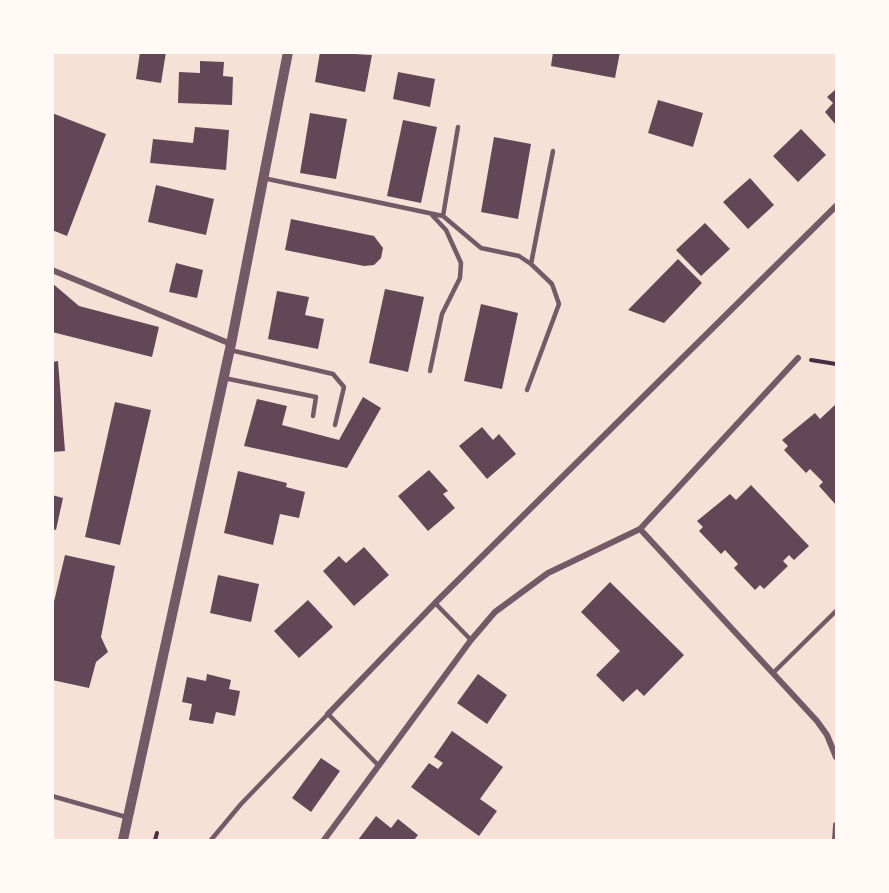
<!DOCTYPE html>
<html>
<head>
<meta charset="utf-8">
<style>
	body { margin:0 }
	#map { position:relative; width:889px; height:893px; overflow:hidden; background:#f7e1d7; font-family:"Golos Text",sans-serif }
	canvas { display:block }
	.frame { position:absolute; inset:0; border:54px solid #fffaf5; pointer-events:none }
</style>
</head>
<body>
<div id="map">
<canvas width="889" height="893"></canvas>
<div class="frame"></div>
</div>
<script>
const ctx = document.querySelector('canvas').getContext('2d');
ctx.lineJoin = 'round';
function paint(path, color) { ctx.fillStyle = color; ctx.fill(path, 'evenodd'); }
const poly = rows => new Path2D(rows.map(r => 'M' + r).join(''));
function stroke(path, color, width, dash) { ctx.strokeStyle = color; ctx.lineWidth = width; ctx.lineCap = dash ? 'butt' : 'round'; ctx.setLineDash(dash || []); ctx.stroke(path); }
paint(poly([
	[140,52,166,52,161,83,136,79],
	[320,52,372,55,365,92,315,82],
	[553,52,620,52,615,78,551,66],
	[200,61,224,62,223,76,233,77,232,105,178,103,179,72,200,73],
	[398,72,435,79,430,107,393,99],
	[836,89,836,125,825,112,833,103,827,97],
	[658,100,703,113,693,147,648,133],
	[52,113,106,134,67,236,52,230],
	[310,113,347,119,336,179,300,173],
	[403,120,437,127,421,203,387,196],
	[195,127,229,130,226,170,150,163,153,139,193,143],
	[801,129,826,155,798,182,773,156],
	[494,137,531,144,518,219,481,212],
	[750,178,774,205,748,229,723,202],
	[156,185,214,199,206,235,148,222],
	[291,219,374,236,383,248,381,258,374,265,364,266,285,250],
	[705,223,730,249,701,276,676,250],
	[678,259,702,283,664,323,628,310],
	[176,263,203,270,197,298,169,292],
	[52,283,79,306,159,327,152,357,52,332],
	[385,289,424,297,408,372,369,363],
	[277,291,309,297,305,315,324,319,318,349,268,339],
	[481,304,518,313,502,389,464,381],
	[58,361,65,451,52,452,52,362],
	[363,397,381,408,347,468,244,446,257,399,287,406,282,425,339,440],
	[115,402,151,410,120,545,85,537],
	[836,404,836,505,819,486,823,482,810,469,806,473,784,450,788,446,782,440,815,413,820,419],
	[482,427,493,440,499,434,516,454,487,479,459,446],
	[429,470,448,491,443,494,455,508,428,531,398,496],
	[238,471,287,483,286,487,305,492,299,518,280,514,273,545,224,533],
	[751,485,809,546,794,560,789,555,783,561,788,566,764,589,760,585,755,590,734,568,738,564,725,550,721,554,699,531,703,527,697,521,730,494,736,500],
	[52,495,63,498,56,530,52,529],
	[364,547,389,575,354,606,323,571,339,556,346,563],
	[65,555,115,566,101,637,108,652,96,662,89,688,52,680,52,610],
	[218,575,259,584,251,622,210,613],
	[610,582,684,655,644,696,637,689,623,702,596,675,620,651,581,612],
	[308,600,333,627,299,658,274,631],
	[207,674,231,680,229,689,240,691,235,716,216,712,213,724,189,720,192,704,182,702,187,677,206,681],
	[478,674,507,695,487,724,457,703],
	[452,731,503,767,480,799,497,811,479,836,411,787,429,763,438,769,443,763,434,757],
	[321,758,340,771,311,812,292,798],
	[376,816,391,828,398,819,418,835,414,840,358,840]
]), '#644757');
stroke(poly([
	[811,360,836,364],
	[155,840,157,833]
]), '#4a2c40', 4);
stroke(poly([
	[263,178,443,216,481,248,519,256,531,264,552,284,559,304,527,390],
	[443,216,458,127],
	[531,264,553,151],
	[230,350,333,374,344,387,335,425],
	[430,371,442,314,460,278,461,263,446,230,432,215],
	[224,378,316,397,313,416],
	[435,603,471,640],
	[773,673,836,611],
	[52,796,126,817],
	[211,840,241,804,328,714,379,766]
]), '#755966', 4.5);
stroke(poly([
	[52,270,231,344],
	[640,529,817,721,827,735,836,757],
	[328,714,435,603,836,206],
	[324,840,471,640,495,612,548,573,640,529,798,358],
	[835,840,836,825]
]), '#755966', 6);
stroke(poly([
	[123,840,231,344,288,52]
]), '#755966', 10);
</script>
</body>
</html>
